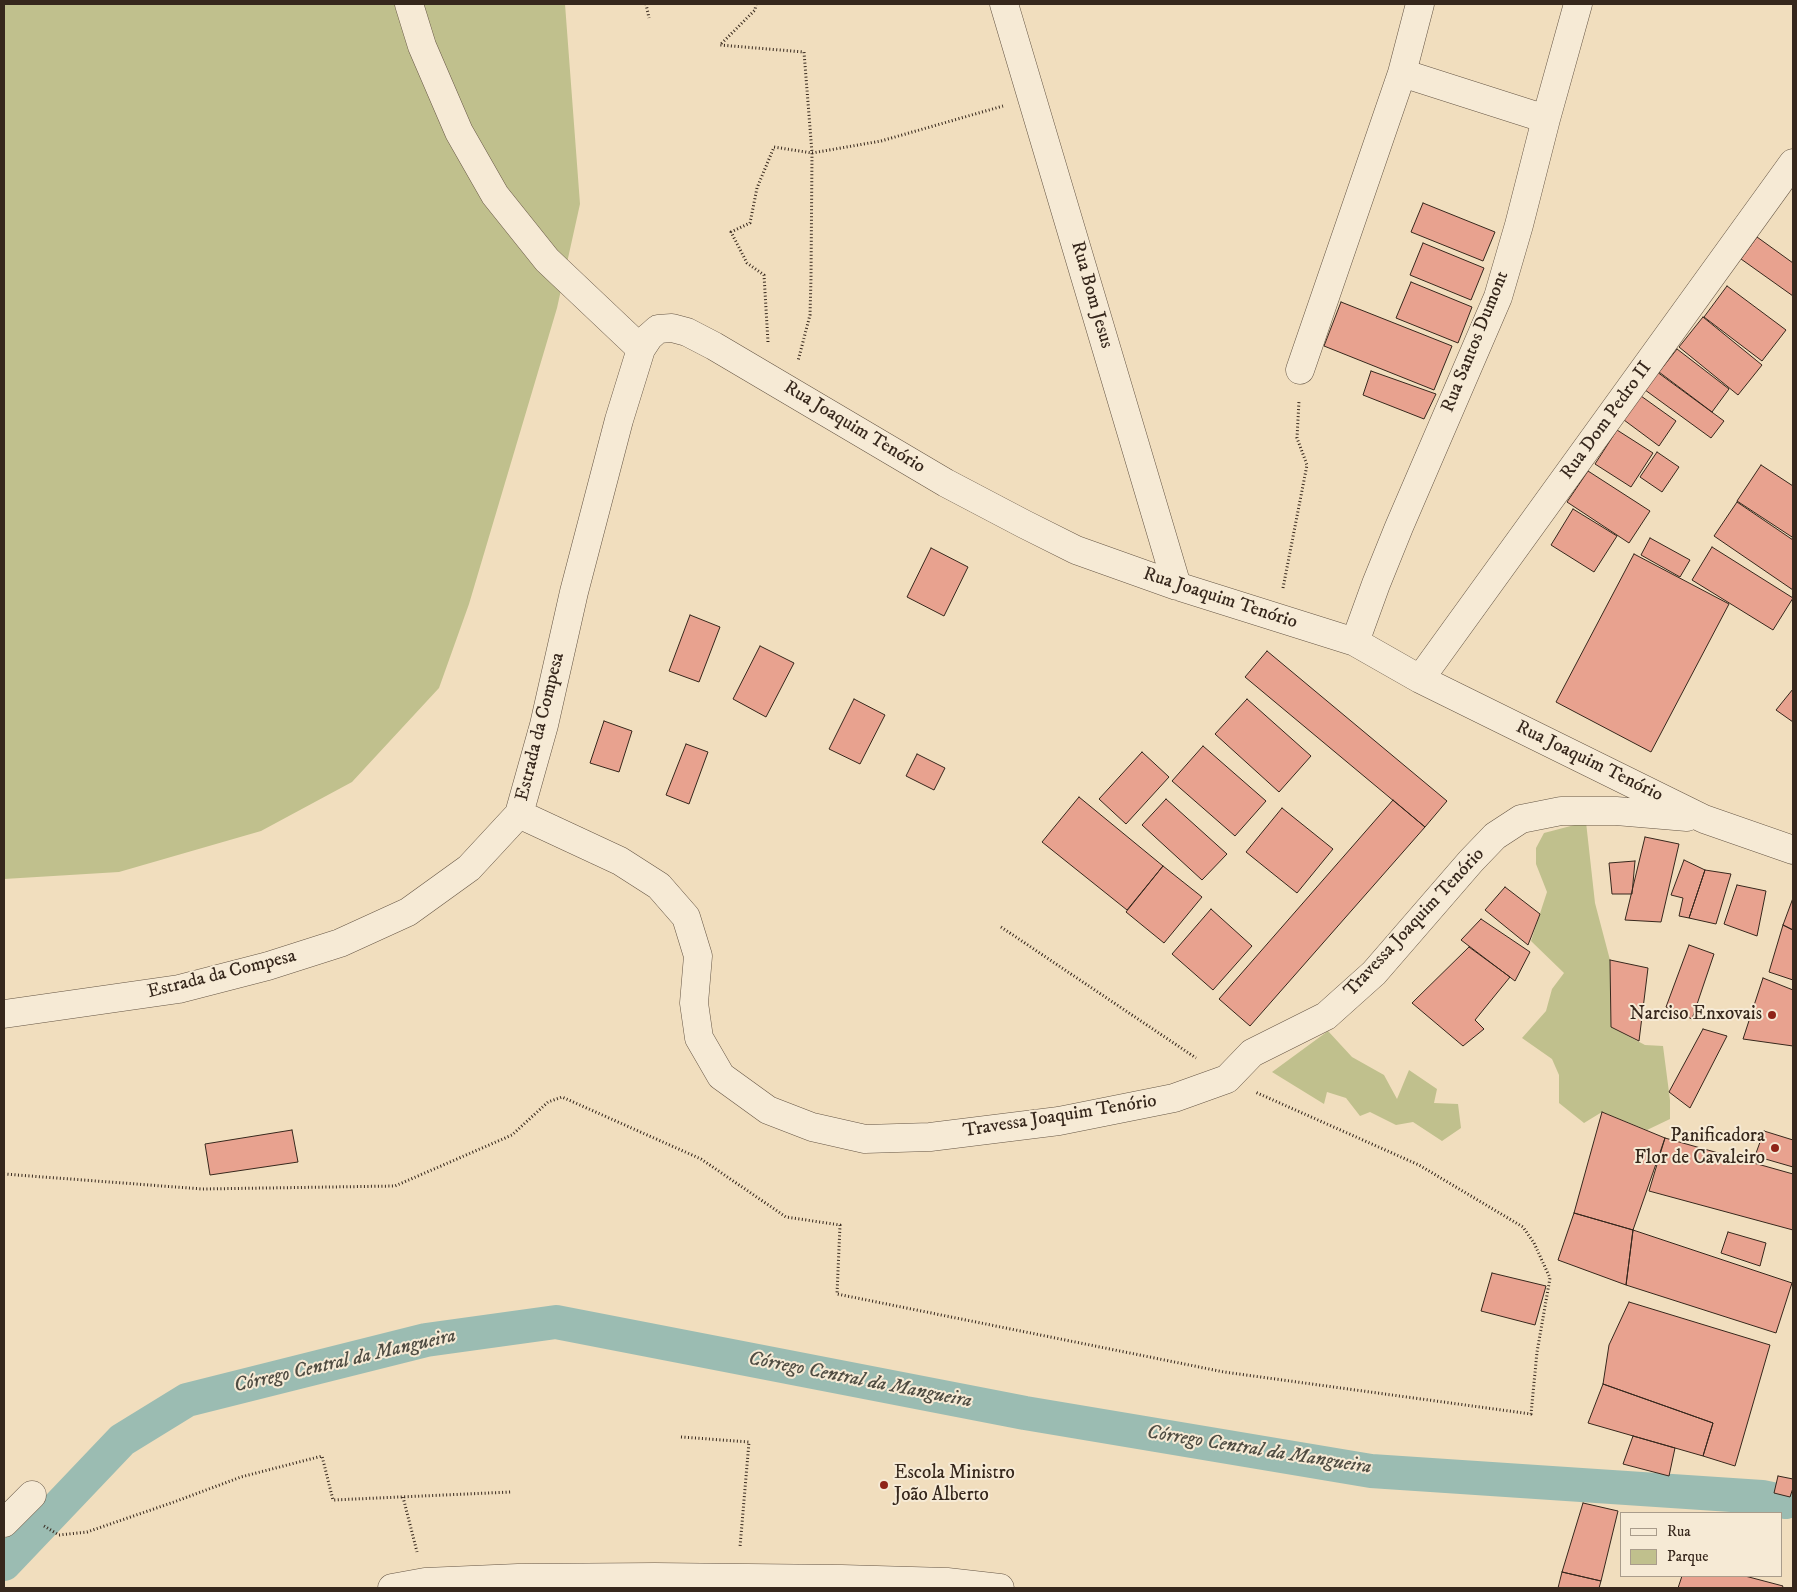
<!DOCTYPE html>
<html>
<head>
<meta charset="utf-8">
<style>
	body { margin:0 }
	#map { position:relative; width:1797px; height:1592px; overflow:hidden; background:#f1debe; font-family:"IM FELL DW Pica",serif }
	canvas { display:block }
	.frame { position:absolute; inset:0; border:5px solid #36271c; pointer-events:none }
	.legend { position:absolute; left:1620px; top:1512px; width:162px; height:65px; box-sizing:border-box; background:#f6ead5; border:1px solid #a99c8b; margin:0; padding:6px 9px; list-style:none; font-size:15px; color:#36271c }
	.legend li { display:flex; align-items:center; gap:10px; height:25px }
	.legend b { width:25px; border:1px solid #a99c8b }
</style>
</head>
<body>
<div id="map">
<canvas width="1797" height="1592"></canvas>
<div class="frame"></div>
<ul class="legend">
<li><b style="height:6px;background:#f6ead5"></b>Rua</li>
<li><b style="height:14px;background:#c0c08d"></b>Parque</li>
</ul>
</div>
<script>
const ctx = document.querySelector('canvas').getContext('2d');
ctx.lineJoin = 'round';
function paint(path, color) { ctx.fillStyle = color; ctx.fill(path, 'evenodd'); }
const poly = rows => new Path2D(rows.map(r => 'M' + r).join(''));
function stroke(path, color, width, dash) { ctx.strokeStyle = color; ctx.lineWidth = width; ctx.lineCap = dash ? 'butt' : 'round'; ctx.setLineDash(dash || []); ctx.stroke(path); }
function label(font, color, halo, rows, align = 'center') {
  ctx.font = font + ' "IM FELL DW Pica",serif'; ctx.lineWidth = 4; ctx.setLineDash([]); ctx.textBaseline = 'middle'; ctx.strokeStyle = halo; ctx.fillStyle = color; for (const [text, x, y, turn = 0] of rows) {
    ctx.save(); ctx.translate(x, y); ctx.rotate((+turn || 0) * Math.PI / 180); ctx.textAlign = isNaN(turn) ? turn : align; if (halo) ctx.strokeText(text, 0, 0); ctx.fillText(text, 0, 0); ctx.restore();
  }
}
paint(poly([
	[4,4,565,4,580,204,557,308,469,604,439,688,352,782,261,831,119,872,4,879],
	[1586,822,1595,903,1610,960,1611,1027,1645,1045,1663,1046,1670,1100,1670,1119,1647,1130,1602,1112,1584,1123,1559,1103,1559,1075,1552,1059,1522,1038,1546,1011,1552,989,1564,973,1531,941,1547,892,1536,864,1536,848,1544,833],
	[1328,1031,1352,1057,1384,1075,1397,1099,1409,1070,1437,1089,1434,1103,1458,1104,1461,1128,1442,1141,1413,1122,1396,1125,1370,1112,1360,1116,1346,1098,1327,1092,1324,1104,1272,1072]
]), '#c0c08d');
stroke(poly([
	[4,1564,122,1440,187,1400,426,1340,556,1322,1025,1413,1371,1471,1762,1497,1786,1502]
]), '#9bbcb2', 34);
const building = poly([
	[1423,203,1495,232,1483,261,1411,232,1423,203],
	[1757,237,1793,263,1793,296,1741,259,1757,237],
	[1423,243,1484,268,1471,300,1410,275,1423,243],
	[1411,282,1472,307,1458,343,1396,318,1411,282],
	[1727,286,1786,330,1762,361,1704,317,1727,286],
	[1341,302,1452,346,1434,390,1324,346,1341,302],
	[1703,317,1762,365,1738,395,1679,347,1703,317],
	[1677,349,1729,389,1712,412,1659,372,1677,349],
	[1653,369,1724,421,1711,438,1641,387,1653,369],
	[1371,371,1436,394,1424,419,1363,395,1371,371],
	[1641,396,1676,421,1659,446,1624,420,1641,396],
	[1617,430,1653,453,1631,487,1595,464,1617,430],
	[1657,452,1679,467,1662,492,1640,477,1657,452],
	[1761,465,1793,486,1793,535,1792,537,1737,501,1761,465],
	[1588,471,1650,511,1629,543,1567,502,1588,471],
	[1737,502,1793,540,1793,590,1714,536,1737,502],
	[1573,509,1617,536,1594,572,1551,545,1573,509],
	[1650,538,1690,560,1680,577,1641,555,1650,538],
	[1712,547,1793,598,1773,630,1692,580,1712,547],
	[931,548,968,567,944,616,907,597,931,548],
	[1634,554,1729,604,1651,752,1556,702,1634,554],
	[690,615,720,627,699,682,669,671,690,615],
	[760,646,794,663,766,717,733,699,760,646],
	[1267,651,1447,801,1425,827,1245,677,1267,651],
	[1793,689,1793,722,1776,710,1793,689],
	[854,699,885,715,860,764,829,749,854,699],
	[1247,699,1311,756,1279,792,1215,734,1247,699],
	[604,721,632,731,619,772,590,763,604,721],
	[686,744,708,752,689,804,666,795,686,744],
	[1203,746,1266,801,1235,836,1172,781,1203,746],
	[1142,752,1169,777,1126,824,1099,799,1142,752],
	[917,754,945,768,934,790,906,776,917,754],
	[1079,797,1163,866,1127,910,1042,842,1079,797],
	[1166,799,1227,854,1202,880,1142,825,1166,799],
	[1393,800,1425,827,1250,1026,1219,999,1393,800],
	[1282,808,1333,849,1297,893,1246,852,1282,808],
	[1645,837,1679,844,1661,922,1625,920,1645,837],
	[1684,860,1705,870,1689,918,1679,916,1683,898,1671,895,1684,860],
	[1635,861,1632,894,1612,894,1609,863,1635,861],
	[1163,866,1202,897,1164,943,1126,912,1163,866],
	[1705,870,1731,874,1716,924,1689,918,1705,870],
	[1737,885,1766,891,1757,936,1724,924,1737,885],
	[1505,887,1540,914,1528,945,1485,910,1505,887],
	[1793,898,1793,930,1783,925,1793,898],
	[1211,909,1252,946,1213,990,1172,954,1211,909],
	[1481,919,1530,952,1515,981,1461,940,1481,919],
	[1783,925,1793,930,1793,980,1769,972,1783,925],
	[1689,945,1714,954,1692,1019,1666,1007,1689,945],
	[1469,947,1510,977,1475,1020,1484,1029,1463,1046,1412,1003,1469,947],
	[1610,960,1648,968,1639,1041,1611,1027,1610,960],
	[1763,978,1793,990,1793,1046,1743,1039,1763,978],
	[1703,1029,1727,1036,1690,1108,1669,1092,1703,1029],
	[1602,1112,1665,1138,1633,1230,1574,1213,1602,1112],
	[292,1130,298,1162,210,1175,205,1144,292,1130],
	[1764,1131,1793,1140,1793,1167,1755,1156,1764,1131],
	[1665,1138,1793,1174,1793,1230,1649,1191,1665,1138],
	[1574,1213,1633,1230,1626,1285,1558,1260,1574,1213],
	[1633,1230,1792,1283,1776,1333,1626,1285,1633,1230],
	[1728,1232,1766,1243,1760,1266,1721,1253,1728,1232],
	[1492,1273,1546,1286,1535,1325,1481,1311,1492,1273],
	[1629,1302,1770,1345,1735,1466,1703,1456,1713,1423,1603,1384,1609,1345,1629,1302],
	[1603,1384,1713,1423,1703,1456,1588,1423,1603,1384],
	[1633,1436,1675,1448,1669,1476,1623,1464,1633,1436],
	[1778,1476,1793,1479,1793,1488,1790,1497,1774,1493,1778,1476],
	[1583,1503,1618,1511,1601,1581,1562,1572,1583,1503],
	[1562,1572,1601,1581,1599,1588,1558,1588,1562,1572],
	[1682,1576,1745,1576,1783,1586,1782,1588,1678,1588,1682,1576]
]);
paint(building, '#e8a28f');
stroke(building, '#36271c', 1);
const street = poly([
	[409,4,422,46,459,132,495,195,547,260,641,349],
	[1004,4,1177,586],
	[1402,73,1546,119],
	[1300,370,1402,73,1420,4],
	[1355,642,1376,584,1399,527,1498,297,1519,225,1546,119,1578,4],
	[1420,679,1793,163],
	[519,814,620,861,659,886,686,917,698,956,694,1003,699,1038,721,1076,768,1110,812,1127,865,1139,930,1137,1059,1121,1174,1098,1227,1079,1252,1053,1326,1016,1374,973,1471,861,1495,836,1521,819,1561,811,1616,811,1687,817],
	[4,1014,179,989,268,966,340,943,408,912,469,868,519,814,544,725,574,592,619,420,641,349,649,337,658,329,672,328,687,332,714,346,946,483,1024,524,1076,550,1177,586,1355,642,1420,679,1704,819,1793,850],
	[4,1523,32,1495],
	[392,1588,425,1582,518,1578,655,1577,842,1579,947,1582,1000,1588]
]);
stroke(street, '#655544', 29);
stroke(poly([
	[646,4,649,18],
	[756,4,755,10,720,45,804,52,812,153,811,278,810,315,798,361],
	[768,342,764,275,747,263,731,232,750,223,757,188,774,147,812,153,881,141,1003,106],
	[1283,588,1307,465,1297,438,1299,401],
	[1001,927,1196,1058],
	[4,1174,202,1189,395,1186,512,1135,548,1102,562,1097,701,1159,786,1217,840,1225,837,1294,1224,1372,1531,1414,1537,1352,1550,1278,1534,1243,1523,1227,1419,1165,1255,1092],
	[681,1437,749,1442,740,1547],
	[403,1497,417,1552],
	[44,1526,59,1535,87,1532,174,1502,241,1477,322,1456,333,1500,511,1492]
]), '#36271c', 3, [1, 2.5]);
stroke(street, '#f6ead5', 28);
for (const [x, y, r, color] of [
	[1772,1015,5,"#8f2418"],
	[1775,1148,5,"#8f2418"],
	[884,1485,5,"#8f2418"]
]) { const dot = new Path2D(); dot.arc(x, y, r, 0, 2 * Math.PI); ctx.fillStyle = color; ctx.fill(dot); stroke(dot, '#f6ead5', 2); }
label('19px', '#36271c', '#f6ead5', [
	["Rua Bom Jesus",1091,295,74],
	["Rua Santos Dumont",1476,342,-68],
	["Rua Dom Pedro II",1607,421,-54],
	["Rua Joaquim Tenório",854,428,31],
	["Rua Joaquim Tenório",1220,599,18],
	["Estrada da Compesa",541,727,-76],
	["Rua Joaquim Tenório",1589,762,26],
	["Travessa Joaquim Tenório",1415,923,-47],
	["Estrada da Compesa",222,975,-14],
	["Travessa Joaquim Tenório",1060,1117,-9]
]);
label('19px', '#36271c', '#f6ead5', [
	["Narciso Enxovais",1762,1015],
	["Panificadora",1765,1137],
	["Flor de Cavaleiro",1765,1159],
	["Escola Ministro",894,1474,"left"],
	["João Alberto",894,1496,"left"]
], 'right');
label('italic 20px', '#4f4c42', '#f6ead5', [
	["Córrego Central da Mangueira",345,1362,-13],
	["Córrego Central da Mangueira",860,1381,11],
	["Córrego Central da Mangueira",1259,1451,9]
]);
</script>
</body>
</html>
